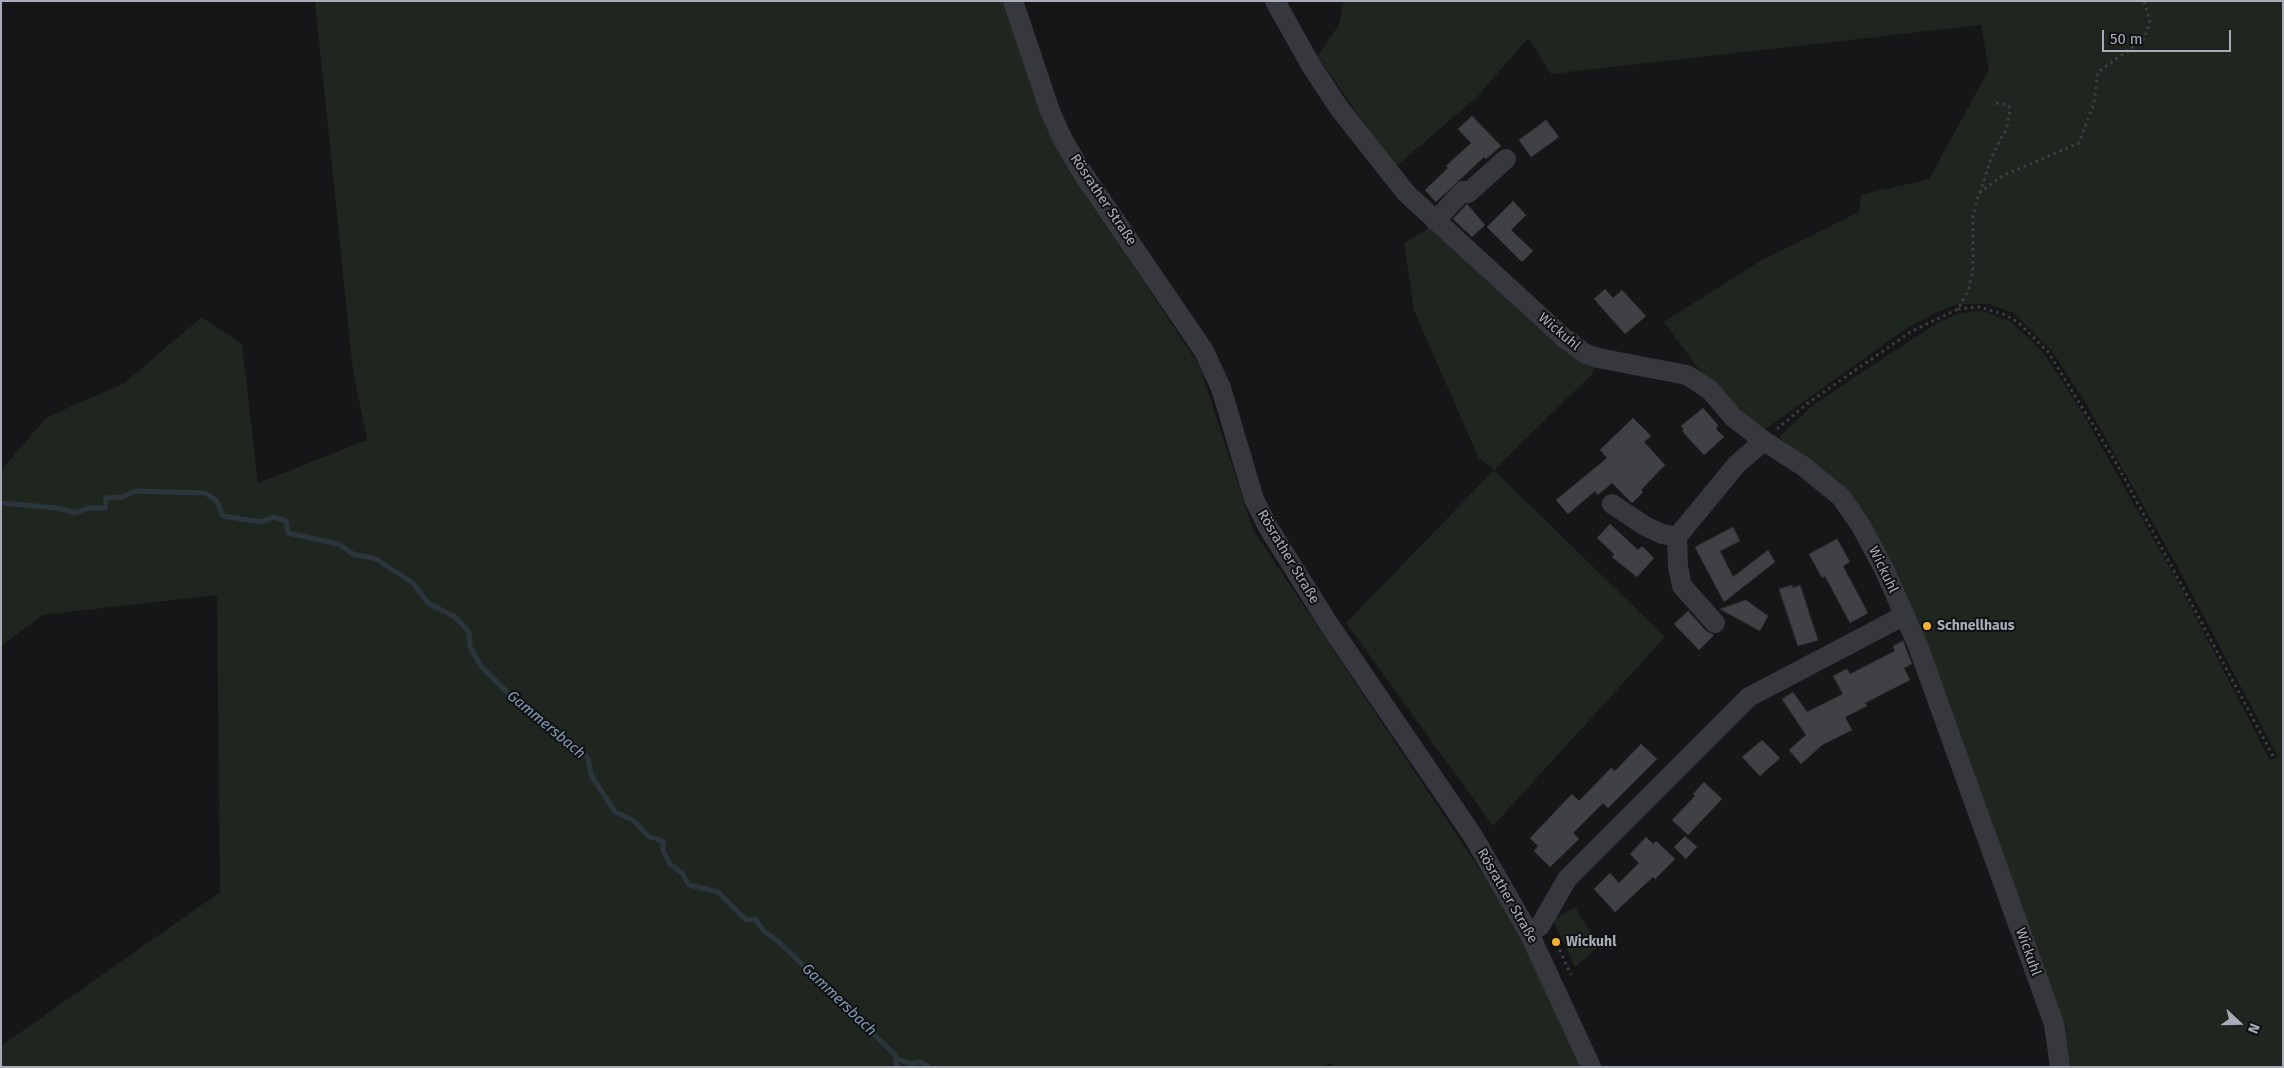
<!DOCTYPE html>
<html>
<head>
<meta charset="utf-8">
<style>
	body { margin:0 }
	#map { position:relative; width:2284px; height:1068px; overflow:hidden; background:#161618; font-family:"Fira Sans",sans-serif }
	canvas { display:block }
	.frame { position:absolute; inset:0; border:2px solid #a8adb8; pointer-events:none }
	.north { position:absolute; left:2214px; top:998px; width:50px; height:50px; -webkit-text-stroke:4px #111113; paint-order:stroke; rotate:111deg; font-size:14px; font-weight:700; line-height:20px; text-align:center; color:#a8adb8 }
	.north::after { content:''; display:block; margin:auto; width:18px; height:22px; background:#a8adb8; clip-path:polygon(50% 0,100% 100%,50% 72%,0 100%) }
	.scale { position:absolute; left:2102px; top:30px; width:129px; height:22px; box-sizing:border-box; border:2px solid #a8adb8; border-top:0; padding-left:6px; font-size:15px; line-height:18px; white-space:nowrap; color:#a8adb8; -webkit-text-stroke:4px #111113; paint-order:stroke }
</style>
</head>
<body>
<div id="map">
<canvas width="2284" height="1068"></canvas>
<div class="frame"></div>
<div class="north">N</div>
<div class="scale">50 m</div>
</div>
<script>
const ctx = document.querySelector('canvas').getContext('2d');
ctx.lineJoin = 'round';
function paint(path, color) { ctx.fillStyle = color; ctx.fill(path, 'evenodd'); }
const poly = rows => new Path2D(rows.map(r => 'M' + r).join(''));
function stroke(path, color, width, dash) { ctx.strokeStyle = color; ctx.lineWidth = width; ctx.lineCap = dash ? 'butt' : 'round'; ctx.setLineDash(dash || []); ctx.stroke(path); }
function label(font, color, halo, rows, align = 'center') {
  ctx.font = font + ' "Fira Sans",sans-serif'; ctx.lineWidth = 4; ctx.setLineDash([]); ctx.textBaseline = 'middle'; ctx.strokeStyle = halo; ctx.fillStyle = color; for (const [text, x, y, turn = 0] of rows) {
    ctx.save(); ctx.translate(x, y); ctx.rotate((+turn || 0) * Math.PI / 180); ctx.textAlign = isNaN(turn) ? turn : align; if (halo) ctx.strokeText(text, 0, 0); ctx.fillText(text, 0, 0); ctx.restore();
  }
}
paint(poly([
	[315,1,1003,1,1053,137,1063,159,1200,367,1253,530,1497,895,1526,949,1580,1067,1334,1067,1330,1063,1325,1067,1,1067,1,1046,220,892,217,595,42,615,1,646,1,470,47,417,123,384,202,317,242,344,258,483,367,440,353,371],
	[1344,1,2283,1,2283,1067,2067,1067,2061,1017,1844,493,1779,437,1811,407,1850,380,1939,322,1956,314,1979,310,2008,320,2028,337,2045,355,2082,412,2177,581,2270,760,2278,757,2183,577,2087,405,2052,351,2014,313,1989,304,1958,304,1935,313,1907,328,1765,429,1757,425,1700,371,1664,322,1760,261,1859,212,1861,195,1929,179,1989,69,1981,25,1551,74,1528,38,1477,97,1395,167,1317,56,1339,25],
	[1430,228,1554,343,1595,365,1592,374,1494,470,1665,637,1493,826,1346,623,1494,470,1478,457,1414,310,1404,243],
	[1575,907,1599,946,1575,967,1553,920]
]), '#1e261f');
stroke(poly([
	[1,503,58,508,75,513,88,508,105,508,106,498,123,497,135,491,205,493,217,501,223,516,262,522,273,517,286,521,288,533,339,544,353,554,376,559,413,583,428,603,455,617,469,632,470,647,481,666,530,715,588,758,591,775,615,812,633,820,648,836,663,841,663,851,670,864,682,873,689,885,718,892,746,920,755,919,764,931,779,942,895,1055,897,1067],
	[896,1058,910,1064,921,1062,929,1067]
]), '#2c353c', 5);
const building = poly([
	[1472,116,1501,146,1486,159,1484,157,1436,202,1425,190,1448,168,1446,166,1471,143,1458,129,1472,116],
	[1546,120,1559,137,1531,157,1519,140,1546,120],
	[1513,201,1526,215,1511,230,1533,251,1522,262,1487,227,1513,201],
	[1467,204,1485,225,1472,237,1453,219,1467,204],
	[1605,289,1613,298,1622,290,1646,316,1625,334,1594,299,1605,289],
	[1703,408,1718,425,1716,429,1724,437,1704,455,1682,431,1684,429,1681,426,1703,408],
	[1633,418,1651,436,1644,442,1665,465,1641,490,1643,492,1632,503,1612,483,1598,495,1595,491,1568,514,1556,500,1607,458,1600,450,1633,418],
	[1610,524,1638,550,1642,546,1654,558,1637,577,1612,557,1614,554,1597,538,1610,524],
	[1733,527,1740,541,1720,551,1733,577,1768,550,1775,562,1724,602,1695,547,1733,527],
	[1837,539,1850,562,1843,566,1868,613,1850,623,1825,576,1822,578,1809,554,1837,539],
	[1792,585,1793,588,1800,585,1818,640,1798,646,1779,589,1792,585],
	[1746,600,1768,616,1760,631,1720,609,1746,600],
	[1688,611,1706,631,1714,635,1699,650,1674,624,1688,611],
	[1903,641,1912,664,1904,668,1910,680,1865,703,1867,706,1845,717,1852,730,1822,745,1801,764,1789,750,1806,735,1782,699,1793,692,1807,712,1843,694,1833,676,1847,669,1850,674,1895,651,1893,646,1903,641],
	[1762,740,1780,758,1760,776,1742,757,1762,740],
	[1641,744,1657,759,1608,808,1603,803,1573,833,1579,839,1550,867,1534,851,1538,846,1530,838,1572,794,1579,801,1611,768,1615,771,1641,744],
	[1704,782,1722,799,1688,835,1672,820,1695,796,1693,794,1704,782],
	[1685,836,1697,847,1686,859,1674,847,1685,836],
	[1646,837,1653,844,1656,841,1675,859,1655,879,1653,877,1615,912,1594,889,1610,873,1619,883,1639,863,1630,854,1646,837]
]);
paint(building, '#404145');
stroke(building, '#303034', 1);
stroke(poly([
	[1980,193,1991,158,2006,129,2009,117,2010,108,2008,105,1999,103,1993,104],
	[1958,309,1979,307,2006,315,2019,323,2048,352,2114,459,2273,756],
	[1777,429,1808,403,1912,331,1958,309,1968,291,1973,269,1973,216,1979,193,2002,176,2079,143,2094,103,2098,72,2144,39,2150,21,2144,1],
	[1557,944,1571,975]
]), '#3d3f44', 3, [2.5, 4]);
stroke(poly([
	[1013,1,1050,111,1063,140,1082,172,1204,351,1221,388,1254,499,1268,527,1328,623,1473,836,1529,933,1591,1067],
	[1275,1,1312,67,1339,108,1406,193,1564,338,1586,354,1598,358,1687,375,1710,390,1733,417,1764,441,1803,466,1841,497,1861,526,1885,571,1918,646,2054,1024,2060,1067],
	[1435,221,1463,191,1468,193,1506,159],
	[1612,504,1645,526,1662,534,1677,537],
	[1715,623,1682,586,1678,566,1677,537,1737,464,1764,441],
	[1529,933,1540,926,1567,879,1749,697,1905,615]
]), '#37383d', 20);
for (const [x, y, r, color] of [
	[1927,626,5,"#f2b134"],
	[1556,942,5,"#f2b134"]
]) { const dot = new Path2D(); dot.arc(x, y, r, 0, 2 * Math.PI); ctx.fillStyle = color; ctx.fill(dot); stroke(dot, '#111113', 2); }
label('14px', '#a8adb8', '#111113', [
	["Rösrather Straße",1103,200,56],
	["Wickuhl",1559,332,40],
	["Rösrather Straße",1288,557,59],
	["Wickuhl",1883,570,64],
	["Rösrather Straße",1507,896,60],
	["Wickuhl",2028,952,70]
]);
label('bold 14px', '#a8adb8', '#111113', [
	["Schnellhaus",1937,626],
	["Wickuhl",1566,942]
], 'left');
label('italic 15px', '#7f9bb3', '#111113', [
	["Gammersbach",546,725,40],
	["Gammersbach",839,1000,44]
]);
</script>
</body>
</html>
